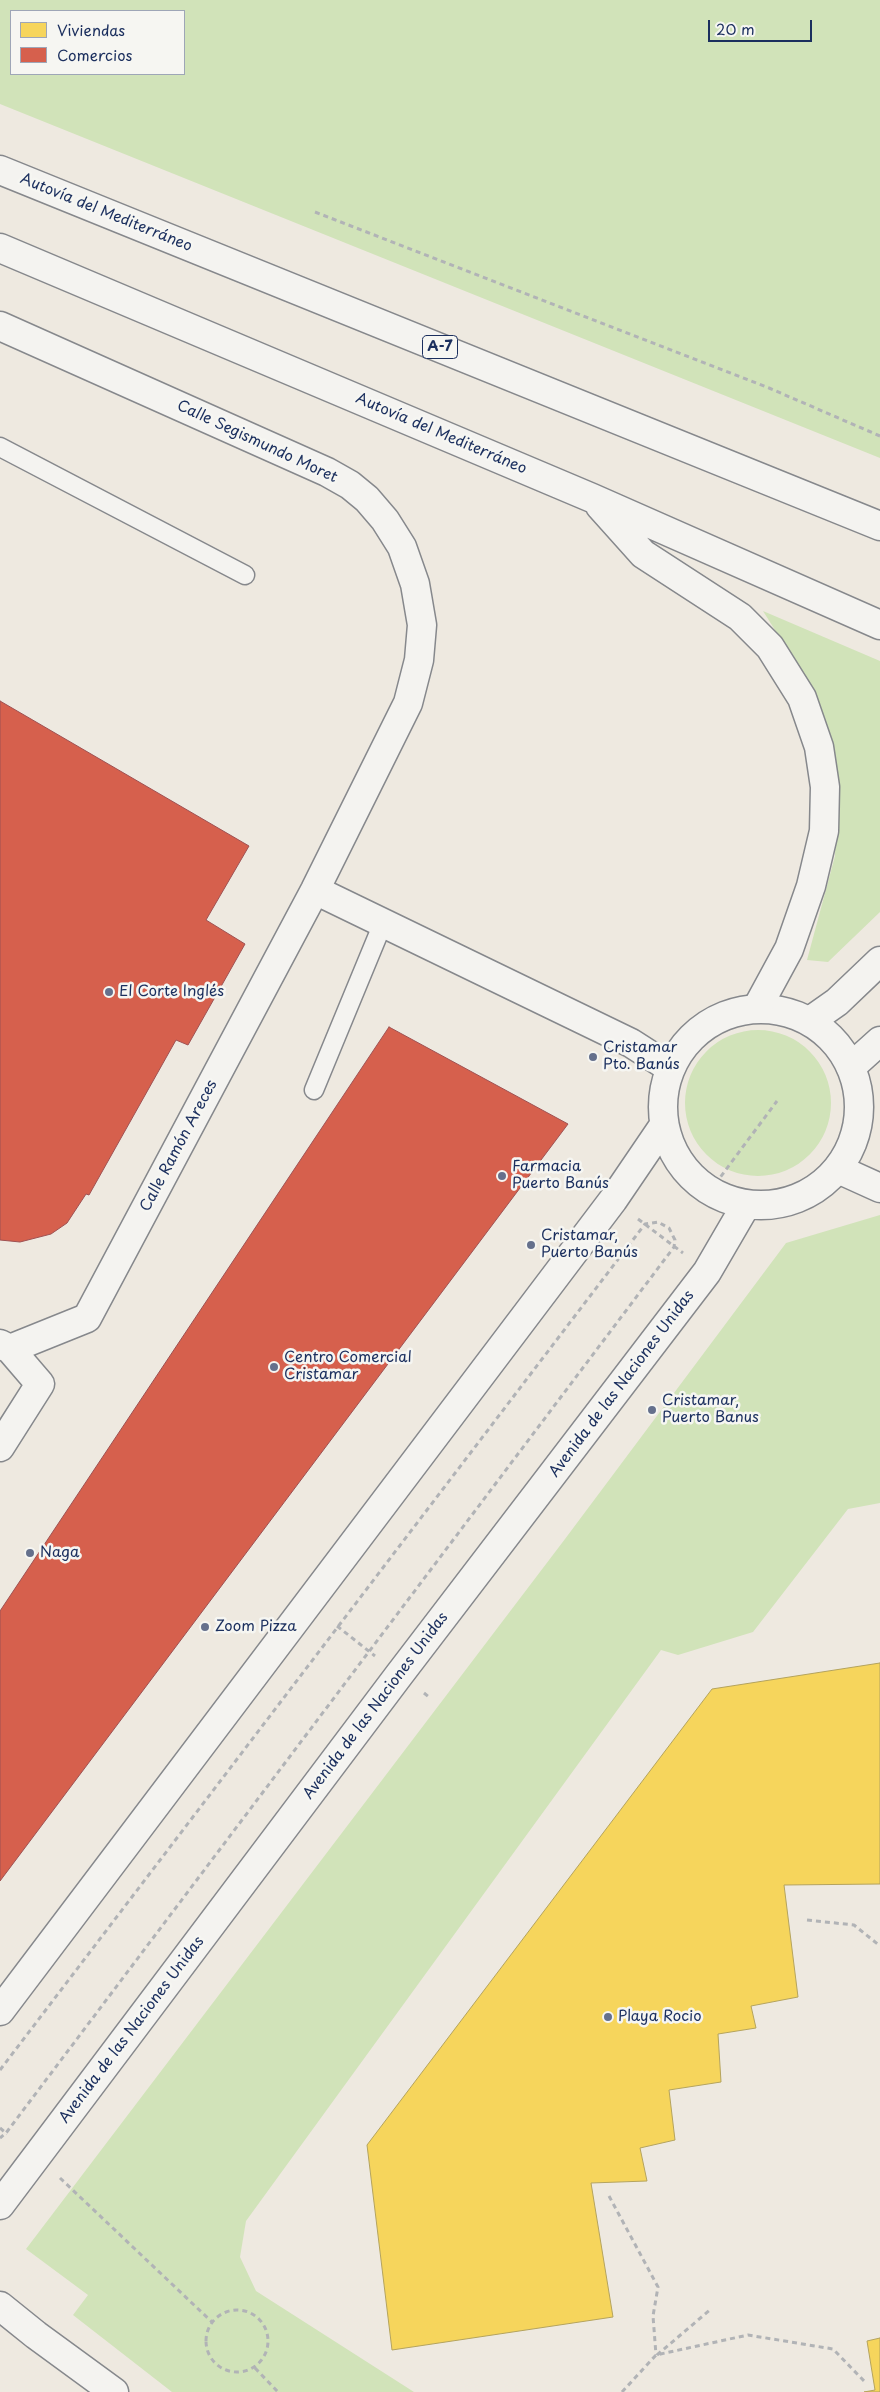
<!DOCTYPE html>
<html>
<head>
<meta charset="utf-8">
<style>
	body { margin:0 }
	#map { position:relative; width:880px; height:2392px; overflow:hidden; background:#eee9e0; font-family:"Playpen Sans",sans-serif }
	canvas { display:block }
	.legend { position:absolute; left:10px; top:10px; width:175px; height:65px; box-sizing:border-box; background:#f6f6f2; border:1px solid #9ea6b7; margin:0; padding:6px 9px; list-style:none; font-size:15px; color:#1b2f5e }
	.legend li { display:flex; align-items:center; gap:10px; height:25px }
	.legend b { width:25px; border:1px solid #9ea6b7 }
	.scale { position:absolute; left:708px; top:20px; width:104px; height:22px; box-sizing:border-box; border:2px solid #1b2f5e; border-top:0; padding-left:6px; font-size:15px; line-height:18px; white-space:nowrap; color:#1b2f5e; -webkit-text-stroke:4px #f6f6f2; paint-order:stroke }
</style>
</head>
<body>
<div id="map">
<canvas width="880" height="2392"></canvas>
<ul class="legend">
<li><b style="height:14px;background:#f6d55c"></b>Viviendas</li>
<li><b style="height:14px;background:#d6604d"></b>Comercios</li>
</ul>
<div class="scale">20 m</div>
</div>
<script>
const ctx = document.querySelector('canvas').getContext('2d');
ctx.lineJoin = 'round';
function paint(path, color) { ctx.fillStyle = color; ctx.fill(path, 'evenodd'); }
const poly = rows => new Path2D(rows.map(r => 'M' + r).join(''));
function stroke(path, color, width, dash) { ctx.strokeStyle = color; ctx.lineWidth = width; ctx.lineCap = dash ? 'butt' : 'round'; ctx.setLineDash(dash || []); ctx.stroke(path); }
function label(font, color, halo, rows, align = 'center') {
  ctx.font = font + ' "Playpen Sans",sans-serif'; ctx.lineWidth = 5; ctx.setLineDash([]); ctx.textBaseline = 'middle'; ctx.strokeStyle = halo; ctx.fillStyle = color; for (const [text, x, y, turn = 0] of rows) {
    ctx.save(); ctx.translate(x, y); ctx.rotate((+turn || 0) * Math.PI / 180); ctx.textAlign = isNaN(turn) ? turn : align; if (halo) ctx.strokeText(text, 0, 0); ctx.fillText(text, 0, 0); ctx.restore();
  }
}
paint(poly([
	[0,0,880,0,880,458,0,104],
	[11,11,184,11,184,74,11,74],
	[763,611,880,661,880,912,828,962,807,960,835,856,836,782,814,692],
	'685 1103a73 73 0 1 1 146 0a73 73 0 1 1-146 0Z',
	[880,1215,880,1503,848,1509,753,1632,678,1655,661,1650,246,2221,240,2257,256,2291,414,2392,172,2392,73,2315,88,2295,26,2249,565,1539,786,1243]
]), '#d1e3b9');
const homes = poly([
	[880,1663,880,1884,784,1885,798,1997,751,2006,756,2028,718,2034,721,2082,669,2090,675,2140,640,2148,647,2181,591,2183,613,2317,392,2350,367,2145,712,1689,880,1663],
	[880,2338,880,2392,864,2392,875,2390,867,2341,880,2338]
]);
paint(homes, '#f6d55c');
stroke(homes, '#b4a35d', 1);
const shops = poly([
	[0,701,249,846,206,920,245,944,188,1045,176,1040,89,1195,86,1194,67,1223,51,1234,20,1242,0,1240,0,701],
	[389,1027,568,1124,0,1881,0,1611,389,1027]
]);
paint(shops, '#d6604d');
stroke(shops, '#9e5152', 1);
const lane = poly([
	[0,447,245,575],
	[314,1090,383,923]
]);
const street = poly([
	[0,326,327,472,350,485,367,499,385,520,402,547,415,584,422,625,419,660,408,703,315,890,87,1318,10,1349],
	[315,890,631,1043,670,1068],
	[838,1169,880,1188],
	[0,1344,10,1349,40,1384,0,1447],
	[0,2306,36,2335,114,2392]
]);
const secondary = poly([
	'663 1107a98 98 0 1 1 196 0a98 98 0 1 1-196 0Z',
	[810,1021,837,1002,880,961],
	[0,2011,613,1200,664,1125],
	[0,2205,399,1675,707,1272,746,1205]
]);
const highway = poly([
	[0,170,880,526],
	[0,248,592,498,880,625],
	[600,506,643,554,740,617,770,647,802,698,819,747,825,787,824,831,811,886,789,949,757,1008],
	[851,1067,880,1041]
]);
stroke(lane, '#86888c', 21);
stroke(street, '#86888c', 31);
stroke(secondary, '#86888c', 31);
stroke(highway, '#86888c', 31);
stroke(poly([
	[315,212,769,388,880,436],
	[710,1191,777,1101],
	[638,1219,683,1253],
	[337,1626,375,1656],
	[424,1693,430,1698],
	[807,1920,854,1925,880,1946],
	[0,2070,645,1224,658,1222,669,1228,675,1240,674,1247,6,2133,0,2138],
	[0,2128,7,2134],
	[60,2178,212,2322],
	[609,2196,658,2287,653,2316,656,2355],
	'206 2341a31 31 0 1 1 62 0a31 31 0 1 1-62 0Z',
	[657,2355,711,2309],
	[255,2368,278,2392],
	[622,2392,656,2355,748,2335,833,2349,865,2382]
]), '#b1b3b6', 3, [5, 4]);
stroke(lane, '#f4f3f0', 18);
stroke(street, '#f4f3f0', 28);
stroke(secondary, '#f4f3f0', 28);
stroke(highway, '#f4f3f0', 28);
for (const [x, y, r, color] of [
	[109,992,5,"#65708c"],
	[593,1057,5,"#65708c"],
	[502,1176,5,"#65708c"],
	[531,1245,5,"#65708c"],
	[274,1367,5,"#65708c"],
	[652,1410,5,"#65708c"],
	[30,1553,5,"#65708c"],
	[205,1627,5,"#65708c"],
	[608,2017,5,"#65708c"]
]) { const dot = new Path2D(); dot.arc(x, y, r, 0, 2 * Math.PI); ctx.fillStyle = color; ctx.fill(dot); stroke(dot, '#f6f6f2', 2); }
for (const [x, y, w] of [
	[440,347,35]
]) { const box = new Path2D(); box.roundRect(x - w / 2, y - 11.5, w, 23, 4); ctx.fillStyle = '#f6f6f2'; ctx.fill(box); stroke(box, '#1b2f5e', 1); }
label('bold 14px', '#1b2f5e', null, [
	["A-7",440,347]
]);
label('15px', '#1b2f5e', '#f6f6f2', [
	["Autovía del Mediterráneo",106,213,22],
	["Autovía del Mediterráneo",441,434,23],
	["Calle Segismundo Moret",257,442,25],
	["Calle Ramón Areces",179,1146,-62],
	["Avenida de las Naciones Unidas",622,1384,-53],
	["Avenida de las Naciones Unidas",376,1706,-53],
	["Avenida de las Naciones Unidas",132,2030,-53]
]);
label('15px', '#1b2f5e', '#f6f6f2', [
	["El Corte Inglés",119,992],
	["Cristamar",603,1048],
	["Pto. Banús",603,1065],
	["Farmacia",512,1167],
	["Puerto Banús",512,1184],
	["Cristamar,",541,1236],
	["Puerto Banús",541,1253],
	["Centro Comercial",284,1358],
	["Cristamar",284,1375],
	["Cristamar,",662,1401],
	["Puerto Banus",662,1418],
	["Naga",40,1553],
	["Zoom Pizza",215,1627],
	["Playa Rocio",618,2017]
], 'left');
</script>
</body>
</html>
